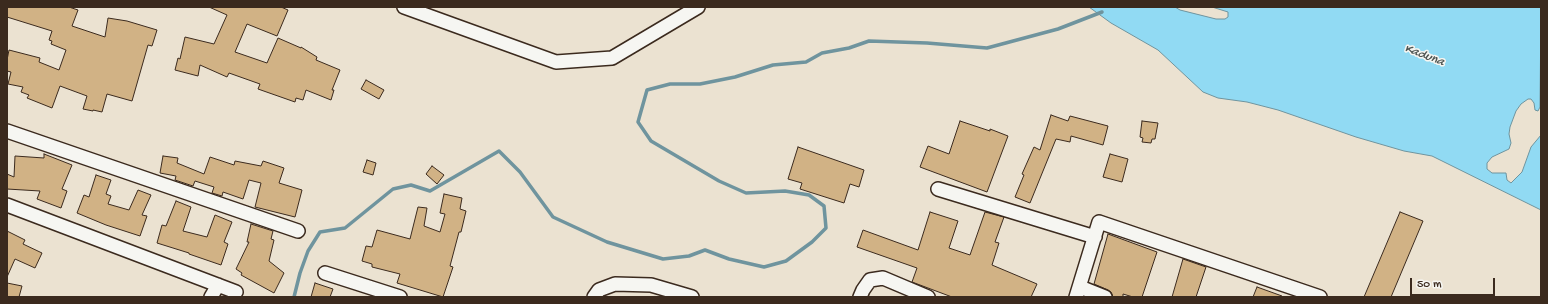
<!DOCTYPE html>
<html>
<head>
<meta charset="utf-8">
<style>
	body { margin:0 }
	#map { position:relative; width:1548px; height:304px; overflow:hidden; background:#ebe2d1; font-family:"Gochi Hand",sans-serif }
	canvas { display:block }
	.frame { position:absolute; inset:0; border:8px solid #3b2a1e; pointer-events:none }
	.scale { position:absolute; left:1410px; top:278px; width:85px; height:18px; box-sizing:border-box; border:2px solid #3b2a1e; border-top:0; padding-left:5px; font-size:12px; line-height:14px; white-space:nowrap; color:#3b2a1e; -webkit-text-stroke:3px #f6f6f2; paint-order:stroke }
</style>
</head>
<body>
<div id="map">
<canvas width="1548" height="304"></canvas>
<div class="frame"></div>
<div class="scale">50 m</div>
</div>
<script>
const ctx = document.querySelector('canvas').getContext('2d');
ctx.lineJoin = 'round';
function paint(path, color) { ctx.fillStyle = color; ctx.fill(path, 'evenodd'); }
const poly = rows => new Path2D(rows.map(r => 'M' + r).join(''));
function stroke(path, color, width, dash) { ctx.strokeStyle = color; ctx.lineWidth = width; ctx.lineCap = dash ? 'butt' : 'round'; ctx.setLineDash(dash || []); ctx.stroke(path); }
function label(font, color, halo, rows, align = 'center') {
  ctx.font = font + ' "Gochi Hand",sans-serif'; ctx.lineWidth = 3; ctx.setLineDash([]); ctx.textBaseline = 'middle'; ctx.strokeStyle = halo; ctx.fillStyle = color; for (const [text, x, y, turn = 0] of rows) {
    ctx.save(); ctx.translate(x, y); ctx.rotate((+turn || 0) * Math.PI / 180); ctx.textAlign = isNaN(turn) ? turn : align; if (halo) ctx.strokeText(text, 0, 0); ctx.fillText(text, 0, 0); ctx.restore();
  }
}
const water = poly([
	[1089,7,1175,7,1180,10,1216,19,1225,19,1228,17,1228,12,1212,7,1541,7,1540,107,1538,111,1535,110,1534,103,1531,99,1528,99,1521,104,1516,111,1510,127,1509,134,1511,143,1509,149,1492,157,1487,163,1487,169,1492,173,1506,173,1507,180,1511,183,1522,172,1531,147,1541,135,1541,210,1432,156,1404,151,1356,137,1278,110,1247,102,1218,98,1203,92,1158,50,1111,23,1089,7]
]);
paint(water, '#91daf3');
stroke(water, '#6f949e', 1);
stroke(poly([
	[294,297,300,273,308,251,320,232,345,228,393,189,411,185,430,191,499,151,520,172,553,217,607,242,663,259,689,256,705,250,729,259,764,267,786,261,812,242,826,228,824,206,809,195,785,191,746,193,719,181,651,141,638,122,647,90,670,84,700,84,735,77,773,65,806,62,822,53,849,48,869,41,927,43,987,48,1058,29,1102,12]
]), '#6f949e', 3.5);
const building = poly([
	[7,7,69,7,78,10,72,26,105,37,108,18,127,21,157,30,152,46,148,45,132,101,107,94,102,112,93,110,93,111,83,109,87,96,60,86,52,108,27,98,29,95,21,92,23,87,8,84,11,72,7,71,7,60,9,50,40,58,39,62,59,70,66,50,51,44,52,41,49,40,52,31,7,17,7,7],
	[209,7,281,7,288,10,277,36,247,24,235,52,267,63,278,38,301,48,301,47,317,57,316,60,340,70,332,90,334,90,331,100,306,90,303,100,296,98,295,102,258,89,260,84,229,73,227,77,200,65,198,76,175,70,178,58,180,59,185,37,214,44,227,15,209,7],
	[366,80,384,90,379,99,361,89,366,80],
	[1051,115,1068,121,1070,116,1108,126,1103,145,1071,136,1070,142,1056,139,1030,203,1015,197,1024,175,1022,174,1034,147,1040,150,1051,115],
	[960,121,990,131,990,129,1008,136,987,192,920,167,928,146,949,154,960,121],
	[1142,121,1158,123,1155,139,1152,139,1151,143,1142,142,1143,138,1140,137,1142,121],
	[798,147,864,170,859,187,850,184,844,203,800,189,802,183,788,179,798,147],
	[44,154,72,165,62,189,67,191,61,208,37,199,40,191,7,189,7,174,14,177,15,156,44,158,44,154],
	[1110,154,1128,159,1122,182,1103,177,1110,154],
	[163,156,178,158,177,163,204,174,210,157,234,165,235,161,261,166,263,161,284,168,279,183,302,190,295,217,255,207,261,183,249,180,243,199,223,192,222,196,212,193,214,187,195,181,193,186,175,180,176,176,160,173,163,156],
	[367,160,376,163,373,175,363,172,367,160],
	[432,166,444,175,437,184,426,174,432,166],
	[96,175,111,180,106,194,111,196,108,204,129,210,138,190,151,195,142,215,147,216,140,236,106,225,77,213,84,195,89,197,96,175],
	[444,194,462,198,460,209,466,211,461,232,459,232,450,266,453,267,443,297,397,283,400,274,372,267,372,264,362,261,366,246,372,247,377,230,410,239,418,207,427,208,424,226,440,232,445,214,440,213,444,194],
	[176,201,191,207,183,231,207,237,215,215,232,222,224,242,228,244,221,265,189,254,189,253,157,243,162,225,166,226,176,201],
	[930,212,958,221,949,248,970,255,985,212,1004,217,995,242,999,243,992,265,1037,284,1031,297,952,297,912,282,917,268,857,247,863,230,918,250,930,212],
	[1400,212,1423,221,1391,297,1364,297,1400,212],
	[251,224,273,231,271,239,274,240,269,261,284,273,274,293,241,275,242,273,236,269,249,242,247,242,251,224],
	[7,231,25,240,23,244,42,253,35,268,15,259,7,277,7,231],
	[1108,234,1157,252,1142,297,1133,297,1123,294,1123,297,1113,297,1111,292,1108,290,1094,284,1108,234],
	[1183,259,1206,267,1196,297,1172,297,1183,259],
	[7,283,22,286,19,297,7,297,7,283],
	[315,283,333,289,330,297,311,297,315,283],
	[1257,287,1282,296,1282,297,1253,297,1257,287]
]);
paint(building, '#d1b285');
stroke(building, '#3b2a1e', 1);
const minor = poly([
	[404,7,556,62,612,58,698,7],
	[7,131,298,231],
	[938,189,1095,237],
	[7,205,236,292],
	[325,273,400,297],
	[1080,287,1105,297],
	[211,297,218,285],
	[594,297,599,290,615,284,651,285,692,297],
	[860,297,863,290,870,280,883,278,928,297],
	[1076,297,1099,222,1320,297]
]);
stroke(minor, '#3b2a1e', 16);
stroke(minor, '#f6f6f2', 13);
label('italic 13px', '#505653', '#f6f6f2', [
	["Kaduna",1424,56,21]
]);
</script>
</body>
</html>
